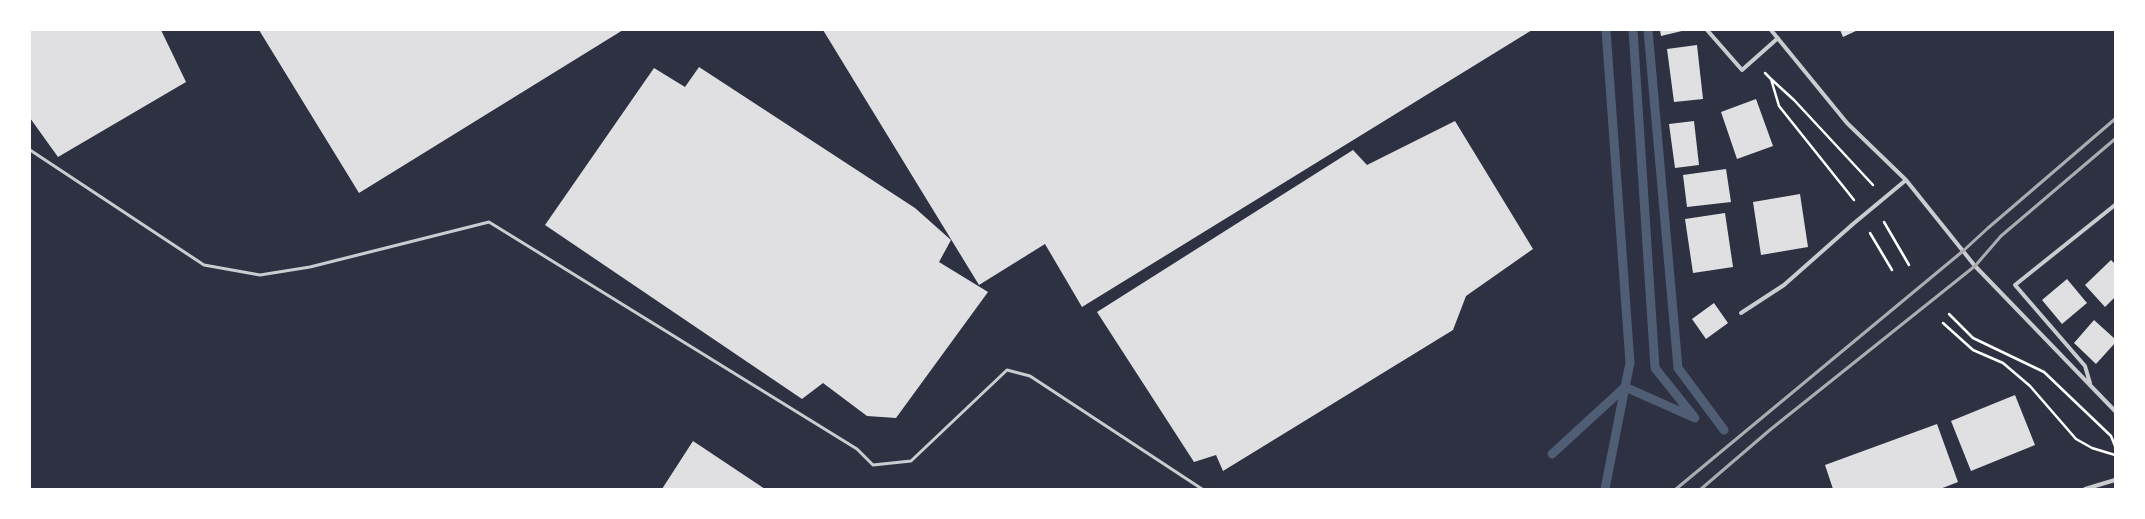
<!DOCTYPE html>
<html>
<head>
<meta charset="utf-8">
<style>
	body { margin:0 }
	#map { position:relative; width:2145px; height:519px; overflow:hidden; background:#2d3142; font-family:"Alegreya Sans",sans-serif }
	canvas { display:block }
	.frame { position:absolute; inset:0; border:31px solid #fff; pointer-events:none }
</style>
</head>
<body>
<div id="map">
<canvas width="2145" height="519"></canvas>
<div class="frame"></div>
</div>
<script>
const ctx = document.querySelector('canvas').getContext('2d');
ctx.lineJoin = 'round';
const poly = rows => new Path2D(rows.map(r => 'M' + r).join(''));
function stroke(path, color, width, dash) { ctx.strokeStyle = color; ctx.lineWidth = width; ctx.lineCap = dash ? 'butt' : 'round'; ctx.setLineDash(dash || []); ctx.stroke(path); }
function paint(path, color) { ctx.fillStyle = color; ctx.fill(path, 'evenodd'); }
stroke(poly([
	[1648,30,1678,368,1724,430],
	[1552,454,1625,387,1630,363,1606,30],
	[1605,489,1625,387,1695,418,1655,368,1633,30]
]), '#4f5d75', 9);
paint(poly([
	[30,30,161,30,186,82,58,157,30,118],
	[259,30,623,30,359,193],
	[823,30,1532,30,1082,307,1045,244,979,285],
	[1660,30,1682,30,1682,31,1661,36],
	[1840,30,1858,30,1843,37],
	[1697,45,1703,99,1674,102,1667,49],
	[699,67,915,208,951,240,939,262,988,292,896,418,867,416,823,383,802,399,545,225,654,68,685,87],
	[1756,99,1773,146,1737,159,1721,112],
	[1455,121,1533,249,1466,296,1453,330,1223,471,1216,455,1194,462,1097,312,1353,150,1367,165],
	[1694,121,1699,165,1675,168,1669,124],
	[1726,169,1731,202,1687,207,1683,175],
	[1800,194,1808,247,1761,255,1753,202],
	[1725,213,1733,267,1693,273,1685,219],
	[2111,260,2115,264,2115,297,2105,307,2085,285],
	[2067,279,2087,303,2062,324,2042,300],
	[1714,303,1728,323,1706,339,1692,319],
	[2094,320,2115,339,2115,343,2096,364,2074,343],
	[2015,395,2035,445,1971,471,1951,421],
	[1937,424,1958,482,1940,489,1833,489,1825,465],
	[693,441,765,489,662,489]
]), '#e0e0e3');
stroke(poly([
	[1765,73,1771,79,1779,106,1854,200],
	[1771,79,1794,100,1873,185],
	[1884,222,1909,265],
	[1870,233,1892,270],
	[1949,314,1973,338,2044,372,2111,436,2115,446],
	[1943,323,1973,350,2003,363,2030,386,2076,439,2092,448,2115,455]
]), '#fff', 2.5);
stroke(poly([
	[30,150,204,265,260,275,310,267,489,222,857,449,873,465,911,461,1007,370,1030,376,1202,489]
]), '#caccd0', 3);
stroke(poly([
	[1707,30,1742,70,1778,38],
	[1771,30,1847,123,1906,180,1975,266,2115,411],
	[1741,313,1784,285,1853,224,1906,180],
	[2090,383,2085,366,2015,285,2115,205],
	[2085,489,2115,480]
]), '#caccd0', 4);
stroke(poly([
	[1676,489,1963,251,1988,228,2115,119],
	[1701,489,1771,429,1975,266,2001,236,2115,139]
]), '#abadb3', 3);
</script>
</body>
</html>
